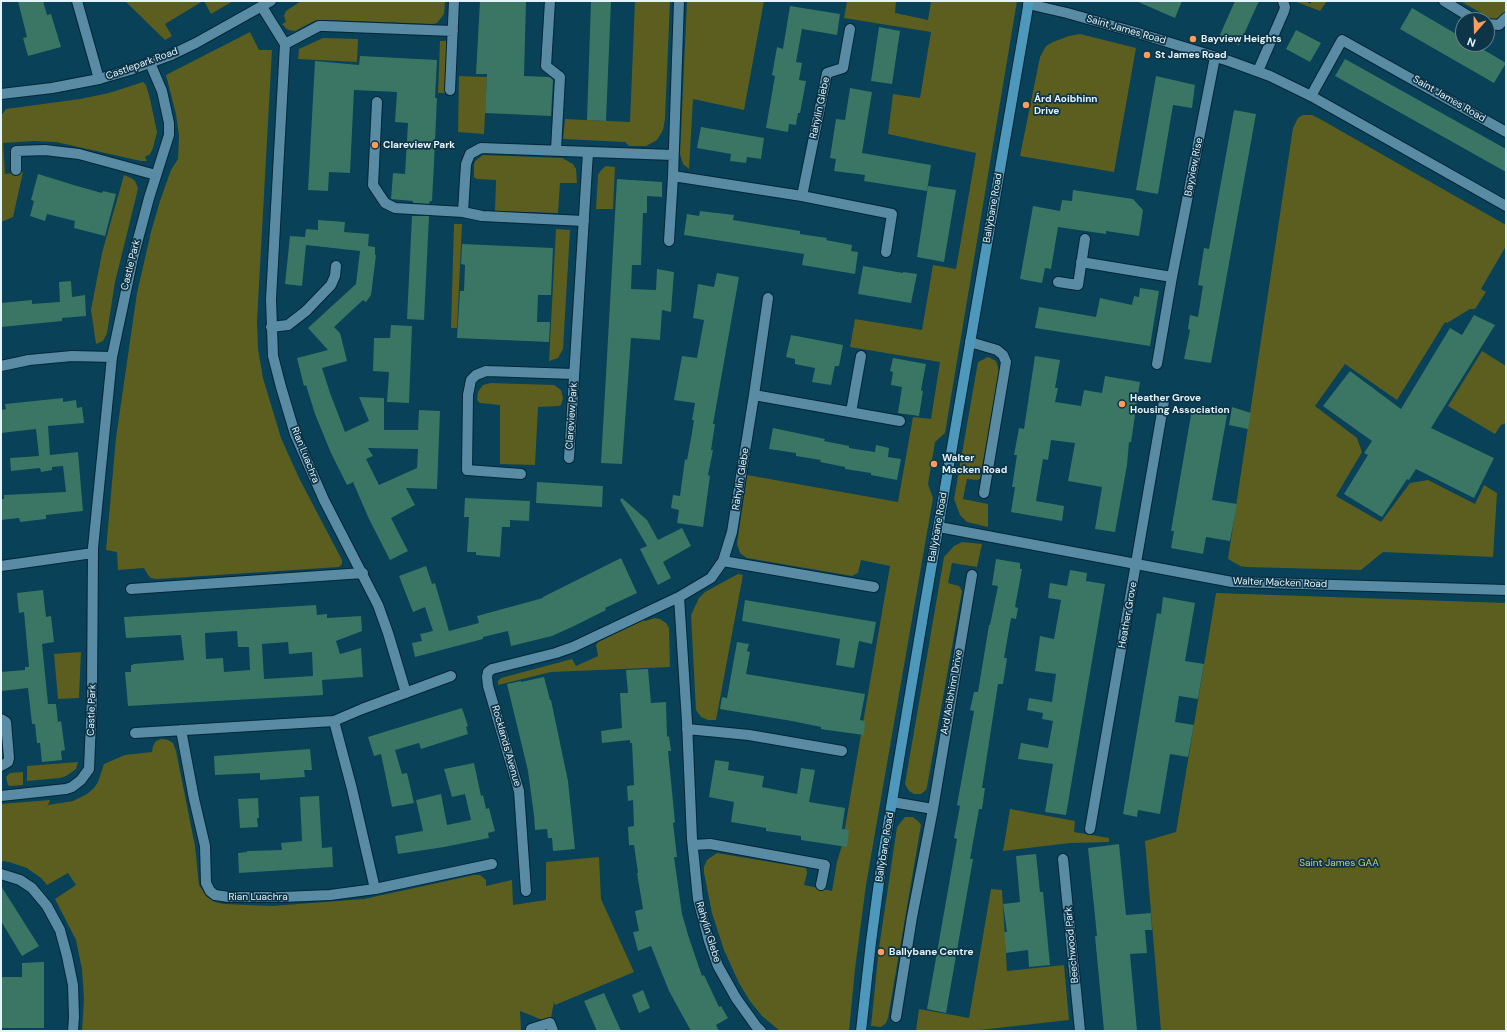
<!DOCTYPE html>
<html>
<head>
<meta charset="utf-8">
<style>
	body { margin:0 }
	#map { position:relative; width:1507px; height:1032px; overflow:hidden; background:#084158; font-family:"DM Sans",sans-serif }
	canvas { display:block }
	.frame { position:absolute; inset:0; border:2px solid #e4f4fc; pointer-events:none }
	.north { position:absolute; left:1455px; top:12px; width:40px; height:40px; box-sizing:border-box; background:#0d3547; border:1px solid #63818f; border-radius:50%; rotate:200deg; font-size:11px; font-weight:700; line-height:16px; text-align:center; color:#e4f4fc }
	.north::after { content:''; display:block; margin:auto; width:14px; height:18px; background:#ff9b5b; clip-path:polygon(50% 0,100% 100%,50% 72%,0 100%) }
</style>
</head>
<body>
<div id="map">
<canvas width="1507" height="1032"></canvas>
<div class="frame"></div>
<div class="north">N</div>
</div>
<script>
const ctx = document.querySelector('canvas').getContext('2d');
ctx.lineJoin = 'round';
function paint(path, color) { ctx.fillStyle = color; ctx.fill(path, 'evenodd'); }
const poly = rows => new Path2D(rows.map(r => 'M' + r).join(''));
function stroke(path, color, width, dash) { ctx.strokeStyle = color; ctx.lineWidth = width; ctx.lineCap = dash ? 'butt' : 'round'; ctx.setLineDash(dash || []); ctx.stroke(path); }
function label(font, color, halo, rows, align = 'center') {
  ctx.font = font + ' "DM Sans",sans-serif'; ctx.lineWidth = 3.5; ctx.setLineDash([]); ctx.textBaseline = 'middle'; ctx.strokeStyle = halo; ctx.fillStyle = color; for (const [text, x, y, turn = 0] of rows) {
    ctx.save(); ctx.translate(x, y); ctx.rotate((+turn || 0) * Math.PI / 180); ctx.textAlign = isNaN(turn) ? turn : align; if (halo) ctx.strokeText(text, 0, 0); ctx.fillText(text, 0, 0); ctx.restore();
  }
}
paint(poly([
	[125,1,203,1,165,24,172,36,165,40],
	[204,1,233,1,211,14],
	[301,1,445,1,444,14,437,23,433,24,326,20,316,20,295,31,288,30,282,24,286,22,284,16,286,11],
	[635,1,670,1,665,119,663,130,657,140,646,146,629,146,625,142,563,139,565,119,630,122],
	[687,1,764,1,744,110,693,99,689,169,683,164,680,154],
	[847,1,896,1,895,13,928,20,931,1,1017,1,945,433,935,442,928,484,933,498,866,885,855,969,849,1031,780,1031,762,1016,750,1001,739,983,724,950,712,913,704,873,704,867,707,860,717,853,806,868,807,873,804,885,832,891,837,862,842,845,890,566,861,560,858,573,852,576,747,558,740,553,737,544,747,475,898,502,913,417,931,419,940,362,850,347,855,319,922,330,933,265,956,269,976,153,888,134,893,94,920,98,931,32,844,18],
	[1294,1,1306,1,1310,4,1312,1,1327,1,1320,11],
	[1460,1,1506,1,1506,13,1497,19,1492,19],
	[250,32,259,50,272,50,257,321,258,349,263,378,281,438,299,478,342,560,342,564,339,567,157,579,151,578,148,575,144,568,118,570,117,552,106,550,116,438,137,293,151,232,160,201,171,170,178,159,179,136,176,114,166,75],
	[1080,34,1136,48,1114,172,1020,156,1040,57,1046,46,1053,42,1069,36],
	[323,38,358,39,357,62,298,59,299,49],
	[440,41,448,41,445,93,438,93],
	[459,76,487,77,484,134,458,132],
	[143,82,146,85,150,99,157,132,153,148,150,154,145,157,147,161,141,161,56,142,33,141,3,143,5,174,23,172,13,217,1,222,1,116,6,109,80,99,109,93],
	[1303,115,1312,115,1320,119,1506,225,1506,246,1481,289,1486,292,1475,309,1470,309,1447,323,1445,322,1397,400,1345,364,1315,406,1357,438,1362,452,1336,496,1381,522,1410,483,1428,480,1475,504,1484,485,1497,493,1493,557,1383,552,1361,570,1246,567,1240,566,1228,559,1293,128,1298,118],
	[483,155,562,158,573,164,576,169,577,183,560,183,558,213,495,211,496,180,477,179,474,177,474,165,475,161],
	[606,166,615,167,613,209,596,209,598,175,601,170],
	[124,175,131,178,135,181,138,188,137,193,115,282,107,333,103,341,96,344,91,310,102,253],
	[454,224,462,224,457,328,451,328],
	[556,229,570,230,563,349,558,358,549,361],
	[1482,351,1506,366,1506,423,1501,425,1495,434,1448,406],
	[988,357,996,361,999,371,980,479,977,480,967,479,963,499,988,504,988,527,967,522,960,515,954,499,978,362],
	[491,383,554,385,561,390,563,398,561,405,559,406,538,407,535,465,500,464,500,405,480,403,477,400,478,392,483,385],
	[962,542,982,544,977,567,952,563,948,583,959,586,962,591,927,787,926,790,921,794,914,794,909,791,905,784,944,557,954,546],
	[738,574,743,575,716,720,708,720,701,717,696,710,691,615,699,598,705,592],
	[1216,593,1506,603,1506,1031,1161,1031,1145,841,1176,832],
	[655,618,660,619,666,623,669,628,670,667,551,672,498,685,498,681,501,678,572,659,576,666,598,656,596,645,598,642,643,619,645,621],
	[81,652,79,698,58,699,54,654],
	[162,739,168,740,173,743,176,751,195,846,199,885,207,897,215,902,224,904,272,906,364,899,474,875,480,875,486,880,486,886,512,880,513,905,546,900,546,862,599,857,601,899,634,972,555,1005,554,1002,550,1023,520,1011,521,1031,82,1031,84,999,82,969,76,940,55,899,76,885,68,873,47,885,41,878,27,868,9,862,1,861,1,804,50,800,48,805,73,801,87,794,94,788,98,782,104,764,125,755,152,752,153,746,156,741],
	[78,762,76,769,66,776,60,778,27,781,27,766],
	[10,773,23,772,23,785,10,786,8,785,6,777],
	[1010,809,1075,821,1074,832,1109,838,1109,842,1070,843,1003,851],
	[905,817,913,817,919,822,921,825,888,1018,886,1023,881,1027,871,1026,879,948,897,827],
	[991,889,1002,890,1007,971,1064,965,1069,1020,971,1031,916,1031,919,1009,969,1018]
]), '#5b5e1e');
paint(poly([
	[18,1,43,1,47,15,51,14,61,47,28,56,23,38,27,37],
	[480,1,526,1,524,76,550,77,553,80,551,116,485,113,487,74,476,74],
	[591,1,611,1,606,121,587,120],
	[1136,1,1182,1,1175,18],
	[1235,1,1259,1,1239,45,1219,37],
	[790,6,840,14,837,35,802,29,796,62,802,63,799,80,806,81,800,113,798,113,796,125,789,124,788,132,766,128,775,76,772,75,777,47,783,49],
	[1412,8,1463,38,1463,44,1474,44,1506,63,1494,83,1400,29],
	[879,27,900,31,892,84,871,81],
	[1296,30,1321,43,1310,62,1286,49],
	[360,56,437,60,435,98,437,98,434,163,432,201,430,201,429,204,413,203,413,201,391,199,393,173,405,174,408,123,395,122,397,92,354,90,350,173,329,172,328,191,308,190,315,61,359,65],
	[1345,59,1506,149,1506,172,1335,76],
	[1156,76,1195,85,1192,108,1173,105,1158,194,1136,190],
	[850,88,872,92,862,153,931,165,927,191,864,181,865,175,834,171,836,159,830,158,836,119,845,120],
	[1234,110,1256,114,1211,363,1184,359,1190,330,1188,329,1190,315,1198,317,1203,286,1198,285,1201,267,1204,248,1209,249],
	[701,127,764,138,761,159,747,157,746,163,730,161,731,154,697,148],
	[38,174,77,186,102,193,103,191,116,194,105,236,74,228,75,221,47,214,45,221,30,216,34,201,31,200],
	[617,179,662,182,662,197,647,196,647,213,643,213,641,265,632,265,631,289,656,290,657,269,674,272,671,312,662,310,660,340,631,338,622,464,601,463],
	[928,186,956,190,944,262,917,257],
	[1073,190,1133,199,1143,210,1139,236,1106,231,1106,234,1058,227,1051,269,1045,268,1042,283,1020,279,1033,206,1060,211,1062,200,1072,201],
	[700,211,734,215,733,220,800,231,800,234,827,238,826,240,852,245,851,251,858,252,855,274,802,265,804,254,684,235,687,214,699,216],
	[412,216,429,216,424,320,407,319],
	[318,220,345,222,344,232,369,234,368,246,375,247,375,255,376,255,371,295,366,302,363,300,334,327,340,333,347,361,322,368,330,393,345,432,369,421,359,397,384,398,384,430,418,430,419,410,440,411,437,489,406,488,415,505,391,518,408,551,390,560,369,519,353,482,347,485,331,453,315,414,306,385,304,386,297,358,328,350,308,328,356,284,360,251,306,245,302,286,285,284,290,236,305,237,306,229,318,230],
	[368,448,418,449,417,468,379,485,366,459,373,456],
	[462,244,553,248,551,295,538,295,537,322,550,322,549,342,457,338,460,291,464,291,465,265,461,264],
	[863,266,903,273,903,272,917,274,911,303,858,294],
	[717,273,739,277,713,424,715,424,711,450,713,450,708,475,710,476,703,527,677,523,679,510,671,508,673,495,680,496,685,459,687,460,692,433,694,420,692,420,695,403,674,400,682,356,697,358,704,320,693,318,698,284,714,287],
	[71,281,72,297,85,295,86,316,62,318,62,321,1,327,1,303,32,300,32,304,60,302,59,282],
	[1140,288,1159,291,1150,346,1035,328,1039,307,1096,317,1100,298,1132,305,1134,296,1139,297],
	[1474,315,1495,325,1431,428,1494,458,1474,498,1416,469,1409,480,1407,479,1382,517,1344,494,1368,455,1364,453,1372,441,1323,406,1350,371,1401,409,1450,328,1462,335],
	[391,325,412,326,409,403,387,402,389,372,373,371,374,338,390,338],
	[791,335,843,345,839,366,835,366,831,385,812,382,815,368,795,364,795,359,786,357],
	[1035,356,1060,360,1055,388,1058,388,1055,402,1081,406,1084,390,1102,393,1105,376,1140,382,1131,442,1129,442,1127,465,1115,532,1095,529,1102,487,1068,481,1075,443,1051,440,1048,460,1043,459,1036,501,1064,506,1062,521,1011,512,1015,487,1012,487,1017,455,1014,455,1019,428,1024,429],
	[893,358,926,364,921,390,923,391,919,416,898,413,902,387,891,385,893,372,890,371],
	[63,398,63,402,76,400,77,408,82,407,84,423,48,426,50,455,78,452,83,511,46,515,46,519,20,522,19,518,1,520,1,499,4,499,4,495,66,492,63,466,52,467,52,470,41,472,40,468,11,471,10,458,39,456,36,429,1,433,1,410,6,409,5,404],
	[1232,407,1251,413,1248,429,1229,425],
	[1192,409,1227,415,1212,500,1237,504,1230,541,1206,537,1203,554,1171,548,1174,531,1171,531],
	[773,428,825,439,824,441,849,446,849,448,875,452,876,445,889,448,888,457,901,459,897,480,871,475,871,473,845,469,845,467,820,462,821,460,796,456,796,453,769,449],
	[537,482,603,486,602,507,536,503],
	[465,498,530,501,529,521,510,520,510,527,502,527,500,557,476,555,476,552,467,552,469,517,464,517],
	[622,498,647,520,658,540,682,528,691,546,663,562,671,578,658,585,640,549,647,546,620,500],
	[621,558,637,593,605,608,606,610,574,626,552,636,511,646,508,631,483,637,483,639,415,657,412,643,422,641,420,634,433,631,425,607,413,612,399,576,426,566,432,584,435,583,449,631,479,623,477,616,543,598,543,597],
	[996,559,1020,563,1020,569,1022,569,1015,607,1018,608,1016,619,1011,618,1004,658,1007,658,1003,684,998,684,982,788,985,788,982,809,979,809,970,859,973,859,946,1013,927,1009,957,839,954,838,960,806,957,805,974,711,970,710,974,692,978,692,989,625,990,625,998,586,992,585],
	[1070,570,1087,573,1086,581,1105,584,1066,815,1045,812,1053,764,1018,759,1021,743,1048,748,1053,721,1042,719,1043,713,1027,710,1029,698,1052,702,1056,674,1035,671,1040,636,1054,639,1061,600,1048,598,1050,583,1067,586],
	[43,590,46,617,51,616,54,642,42,644,48,704,56,704,58,722,61,721,65,750,61,751,62,760,42,762,40,743,37,743,35,724,32,724,28,688,1,691,1,672,25,670,25,667,29,667,24,612,19,613,17,593],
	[1163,597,1195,603,1185,661,1204,664,1198,699,1179,696,1175,722,1194,725,1188,757,1170,754,1160,814,1138,810,1137,817,1123,814,1157,613,1161,614],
	[745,600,876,622,872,644,859,641,854,668,836,665,840,639,742,621],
	[316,605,317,615,327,614,327,618,361,616,362,631,336,641,340,654,361,648,363,677,322,680,323,695,128,706,125,672,131,672,131,665,133,665,133,664,184,660,181,635,126,638,124,617],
	[237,631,238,647,249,647,250,670,224,672,223,658,206,659,205,633],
	[288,642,289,654,312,652,313,676,264,679,262,644],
	[737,642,749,644,747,651,750,652,746,674,865,694,860,720,865,721,864,735,827,730,821,729,821,727,792,721,720,709,722,697,727,698],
	[648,669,651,703,666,702,667,737,669,736,671,751,668,751,675,822,673,823,677,857,674,857,682,914,689,938,702,976,704,975,719,1007,721,1006,728,1018,716,1025,719,1031,691,1031,669,991,651,946,638,951,633,932,639,931,635,911,643,909,637,873,638,873,634,845,629,845,628,827,634,826,633,800,628,801,627,786,634,785,632,743,630,743,630,740,602,743,601,731,622,728,620,693,628,693,626,670],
	[544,677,550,700,551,700,568,781,575,849,553,851,552,838,548,838,547,829,535,830,534,815,528,771,507,684,521,681,521,682],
	[462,708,468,726,466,727,468,734,421,749,419,743,395,750,402,774,407,773,414,803,392,807,381,754,374,756,368,737],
	[310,749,312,770,304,770,305,777,260,780,260,773,215,775,214,756],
	[715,760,729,762,728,770,764,776,762,787,797,794,801,768,815,770,809,802,845,808,842,829,849,830,847,847,801,840,801,836,766,831,766,828,731,822,734,802,709,797],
	[474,763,481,796,483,795,486,809,489,808,495,831,488,833,489,838,444,847,398,854,395,836,423,831,416,800,441,794,447,825,471,820,465,794,452,797,444,769],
	[319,796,322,848,332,847,333,867,239,873,238,853,247,852,247,851,282,850,281,843,302,841,300,797],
	[258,798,259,818,257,818,258,827,240,828,238,799],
	[1119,844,1126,915,1151,913,1152,930,1145,930,1147,953,1130,954,1137,1031,1104,1031,1095,936,1097,936,1088,848],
	[1036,854,1040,892,1043,892,1050,965,1029,967,1028,950,1006,953,1004,932,1007,932,1003,904,1020,902,1016,856],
	[1,886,39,946,22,956,1,921],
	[44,962,44,1028,1,1028,1,977,22,977,22,963],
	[643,990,650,1008,639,1013,632,995],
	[604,993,612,1011,621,1031,597,1031,584,1001]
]), '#3b7563');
const minor = poly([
	[77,1,99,79],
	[550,1,546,66,560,77,556,150],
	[1444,1,1475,20],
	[262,7,285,44,271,299,273,356,281,387,295,434,324,500,378,605,388,633,406,693],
	[1487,24,1499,25,1506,18],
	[285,44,319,26,324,26,453,31],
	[1258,71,1284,11,1285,7,1283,1],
	[450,90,454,1],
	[1311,96,1342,40,1506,132],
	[377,102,373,185,385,203,395,208,463,212,466,164,470,154,481,148,673,155],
	[16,170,16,151,45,150,79,154,156,175],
	[673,176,802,196,892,214,886,252],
	[802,196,827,73,843,68,850,29],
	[463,212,482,216,584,221],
	[669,241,673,176,679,1],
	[1081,262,1172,277],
	[1058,282,1078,285,1085,239],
	[271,327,288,325,306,311,331,285,335,276,336,266],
	[970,342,997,350,1003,355,1006,362,984,493],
	[1157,364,1172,277,1215,57],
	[1,366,29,360,72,356,112,357],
	[754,395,900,421],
	[851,412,861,356],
	[569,458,588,152],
	[521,474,467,470,468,395,471,380,476,375,486,371,574,374],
	[723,561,874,587],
	[1,566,93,553],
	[131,589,363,573],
	[679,597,687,722,692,839,698,899,709,941,718,966,736,998,756,1026,761,1031],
	[1,719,6,722,9,758,8,762,1,766],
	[334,721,352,789,375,889],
	[687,729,749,735,842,751],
	[181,730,194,799,205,846,206,883,210,891,215,895,229,897,282,897,330,895,375,889,492,864],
	[135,733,334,721,362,709,451,676],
	[1,796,66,789,72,787,81,780,89,769,92,697,93,548,112,357,133,258,149,198,169,135,169,123,162,91,150,63],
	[892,802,933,809],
	[1090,829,1164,401],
	[693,845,710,844,825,865,821,885],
	[1063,859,1080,1031],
	[1,874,20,880,32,888,47,906,60,930,67,956,73,985,74,1017,73,1031],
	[526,891,519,791,488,686,487,677,488,672,492,669,556,653,573,647,679,597,711,578,723,561,732,532,754,395,768,298],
	[896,1017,912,917,933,809,972,575],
	[531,1029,550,1023,553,1031]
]);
const tertiary = poly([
	[1028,4,1067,13,1138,33,1229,61,1270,76,1311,96,1506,206],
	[1,94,52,88,99,79,130,70,171,55,196,43,271,1],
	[939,527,1232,582,1506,590]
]);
const secondary = poly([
	[861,1031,871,942,881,867,925,604,1029,1]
]);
stroke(minor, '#002637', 12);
stroke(tertiary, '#002637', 12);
stroke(secondary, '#002637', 12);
stroke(minor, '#598ba5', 10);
stroke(tertiary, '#598ba5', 10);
stroke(secondary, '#4d98bb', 10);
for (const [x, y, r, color] of [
	[1193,39,4,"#ff9b5b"],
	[1147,55,4,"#ff9b5b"],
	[1026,105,4,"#ff9b5b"],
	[375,145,4,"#ff9b5b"],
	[1122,404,4,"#ff9b5b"],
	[934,464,4,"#ff9b5b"],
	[881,952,4,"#ff9b5b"]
]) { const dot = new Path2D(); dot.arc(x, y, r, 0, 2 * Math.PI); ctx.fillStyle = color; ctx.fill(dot); stroke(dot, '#0d3547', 1.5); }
label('10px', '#e4f4fc', '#0d3547', [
	["Saint James Road",1126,30,16],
	["Castlepark Road",142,64,-20],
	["Saint James Road",1449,99,30],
	["Rahylin Glebe",820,108,-78],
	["Bayview Rise",1194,167,-79],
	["Ballybane Road",993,208,-80],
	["Castle Park",131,265,-76],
	["Clareview Park",572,416,-86],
	["Rian Luachra",305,455,68],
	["Rahylin Glebe",741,479,-81],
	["Ballybane Road",938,527,-80],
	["Walter Macken Road",1280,583,2],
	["Heather Grove",1128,615,-80],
	["Ard Aoibhinn Drive",952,692,-80],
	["Castle Park",92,710,-88],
	["Rocklands Avenue",506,746,74],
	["Ballybane Road",885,847,-81],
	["Rian Luachra",258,897],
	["Rahylin Glebe",708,932,73],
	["Beechwood Park",1072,945,-95]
]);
label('bold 10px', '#e4f4fc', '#0d3547', [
	["Bayview Heights",1201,39],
	["St James Road",1155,55],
	["Árd Aoibhinn",1034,99],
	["Drive",1034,111],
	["Clareview Park",383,145],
	["Heather Grove",1130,398],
	["Housing Association",1130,410],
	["Walter",942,458],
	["Macken Road",942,470],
	["Ballybane Centre",889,952]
], 'left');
label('10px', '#cdd362', '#0d3547', [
	["Saint James GAA",1339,863]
]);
</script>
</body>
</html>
